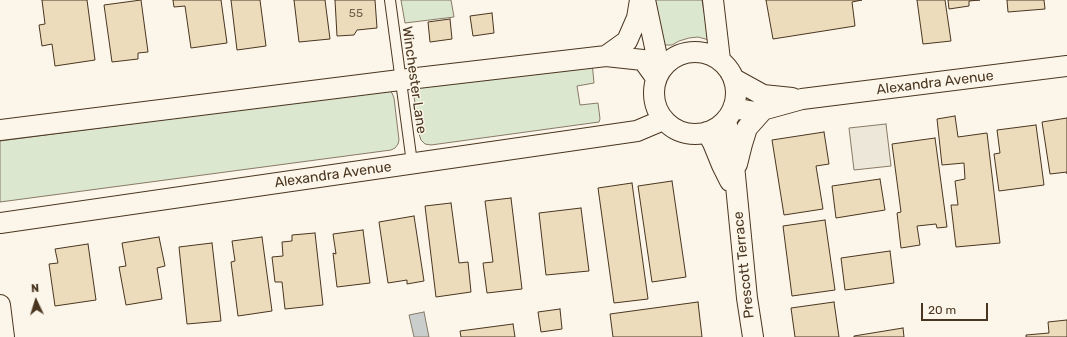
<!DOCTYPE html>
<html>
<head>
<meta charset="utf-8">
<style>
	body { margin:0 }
	#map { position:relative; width:1067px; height:337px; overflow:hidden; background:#fbf6e9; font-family:Rubik,sans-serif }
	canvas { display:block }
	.north { position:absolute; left:16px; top:281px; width:40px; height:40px; -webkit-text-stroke:3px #fbf6e9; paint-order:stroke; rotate:356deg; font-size:11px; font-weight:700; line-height:16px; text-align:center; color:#4a3520 }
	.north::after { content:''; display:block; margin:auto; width:14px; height:18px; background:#4a3520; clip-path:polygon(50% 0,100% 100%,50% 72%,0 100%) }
	.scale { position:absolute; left:921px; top:303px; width:67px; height:18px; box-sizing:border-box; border:2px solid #4a3520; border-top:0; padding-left:5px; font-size:12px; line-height:14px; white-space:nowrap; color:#4a3520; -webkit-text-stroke:3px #fbf6e9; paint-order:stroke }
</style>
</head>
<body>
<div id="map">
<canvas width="1067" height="337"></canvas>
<div class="north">N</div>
<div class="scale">20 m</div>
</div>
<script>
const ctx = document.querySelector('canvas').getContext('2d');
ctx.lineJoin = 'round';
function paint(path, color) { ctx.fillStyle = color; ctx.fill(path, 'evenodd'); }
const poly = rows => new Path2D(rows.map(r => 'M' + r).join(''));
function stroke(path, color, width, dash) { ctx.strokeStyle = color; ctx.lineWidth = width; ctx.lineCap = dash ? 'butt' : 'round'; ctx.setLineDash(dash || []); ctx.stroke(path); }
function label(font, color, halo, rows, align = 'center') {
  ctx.font = font + ' Rubik,sans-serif'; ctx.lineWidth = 3; ctx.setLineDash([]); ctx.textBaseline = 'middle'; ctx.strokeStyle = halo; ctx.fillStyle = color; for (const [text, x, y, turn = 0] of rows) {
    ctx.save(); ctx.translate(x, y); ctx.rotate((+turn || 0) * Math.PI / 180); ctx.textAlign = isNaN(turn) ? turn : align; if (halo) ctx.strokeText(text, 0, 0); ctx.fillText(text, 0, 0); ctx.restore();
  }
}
const green = poly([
	[401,0,451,0,454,17,405,23,401,0],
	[650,0,702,0,709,40,698,37,689,38,679,41,672,45,665,45,661,44,650,0],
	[592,62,594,83,577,86,580,105,598,103,600,119,599,122,431,145,425,144,421,140,419,134,414,96,415,92,418,88,423,86,592,62],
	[389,90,392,93,394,98,399,140,398,144,395,148,391,150,0,202,0,141,389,90]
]);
paint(green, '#dce7d0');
stroke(green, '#887966', 1);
const parking = poly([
	[886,124,891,166,854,170,849,128,886,124]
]);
paint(parking, '#ede7d9');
stroke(parking, '#887966', 1);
const water = poly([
	[424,312,429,337,414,337,409,315,424,312]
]);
paint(water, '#c9cecd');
stroke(water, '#887966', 1);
const building = poly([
	[42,0,87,0,95,60,55,66,52,44,42,46,39,25,45,24,42,0],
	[141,0,148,52,138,53,138,59,112,62,104,5,141,0],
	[173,0,221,0,227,43,191,48,185,6,174,7,173,0],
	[231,0,260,0,266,46,237,50,231,0],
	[294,0,325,0,330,39,299,42,294,0],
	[335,0,375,0,377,28,357,30,354,35,337,36,335,0],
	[766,0,862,0,852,2,855,26,773,39,766,0],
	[917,0,945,0,951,41,923,44,917,0],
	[948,0,980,0,969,1,969,6,949,9,948,0],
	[1007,0,1044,0,1045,9,1008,12,1007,0],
	[492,13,494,33,473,36,470,16,492,13],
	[450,19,452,39,430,42,428,22,450,19],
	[955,116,958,137,987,133,1000,243,956,247,951,205,958,205,955,181,965,179,964,163,942,165,937,119,955,116],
	[1067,118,1067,174,1067,172,1050,174,1042,122,1067,118],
	[1036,125,1044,185,999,191,994,154,1000,153,997,130,1036,125],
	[824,132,829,164,816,166,823,209,784,215,772,140,824,132],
	[935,138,947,227,937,228,936,224,917,226,920,245,901,248,897,213,901,212,892,144,935,138],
	[880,179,885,210,836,218,832,186,880,179],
	[672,181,686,277,652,282,638,186,672,181],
	[632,183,648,299,614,303,598,188,632,183],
	[511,198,522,289,487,293,483,263,493,262,485,201,511,198],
	[451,203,459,263,468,262,471,292,436,297,425,206,451,203],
	[581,208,589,271,546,275,539,213,581,208],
	[414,216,424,281,407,284,407,280,388,283,379,222,414,216],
	[825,220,835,290,792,296,783,226,825,220],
	[363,230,370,283,337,287,333,253,336,254,333,234,363,230],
	[315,233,323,305,285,309,282,282,275,282,272,257,283,256,282,242,292,241,292,235,315,233],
	[159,237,165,266,157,268,162,299,126,305,119,267,126,266,122,243,159,237],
	[262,237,272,311,238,316,231,262,235,261,232,241,262,237],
	[212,243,221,321,187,324,179,247,212,243],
	[88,244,96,300,55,306,49,264,58,263,55,249,88,244],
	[890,251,894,283,845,290,841,258,890,251],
	[698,302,702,337,613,337,610,314,698,302],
	[834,302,839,337,795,337,791,308,834,302],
	[560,309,562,329,541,332,538,312,560,309],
	[1067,320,1067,337,1026,337,1026,335,1049,333,1048,322,1067,320],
	[513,324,515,337,461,337,460,331,513,324],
	[903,328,904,337,854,337,854,336,903,328]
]);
paint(building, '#ecdcbc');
stroke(building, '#4a3520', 1);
const service = poly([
	[390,0,412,163]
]);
const minor = poly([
	[645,0,660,71],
	[713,0,720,60],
	'654 93a41 41 0 1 1 82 0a41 41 0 1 1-82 0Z',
	[606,56,627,41,637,18,640,0],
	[734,79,763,95,792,98],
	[733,108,755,112,802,99,1067,66],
	[726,120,733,155,747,298,753,337],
	[0,130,400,80,606,56,643,60,656,78],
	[707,132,713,143,722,165,730,181],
	[737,164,742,144,747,128,763,110],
	[0,223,637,131,663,120],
	[0,305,4,337]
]);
stroke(service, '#4a3520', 12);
stroke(minor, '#4a3520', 22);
stroke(service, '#fbf6e9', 10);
stroke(minor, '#fbf6e9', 20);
label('12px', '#725f47', null, [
	["55",356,14]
]);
label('14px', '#4a3520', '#fbf6e9', [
	["Winchester Lane",414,80,82],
	["Alexandra Avenue",935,83,-7],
	["Alexandra Avenue",333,175,-8],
	["Prescott Terrace",744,265,-96]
]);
</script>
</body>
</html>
